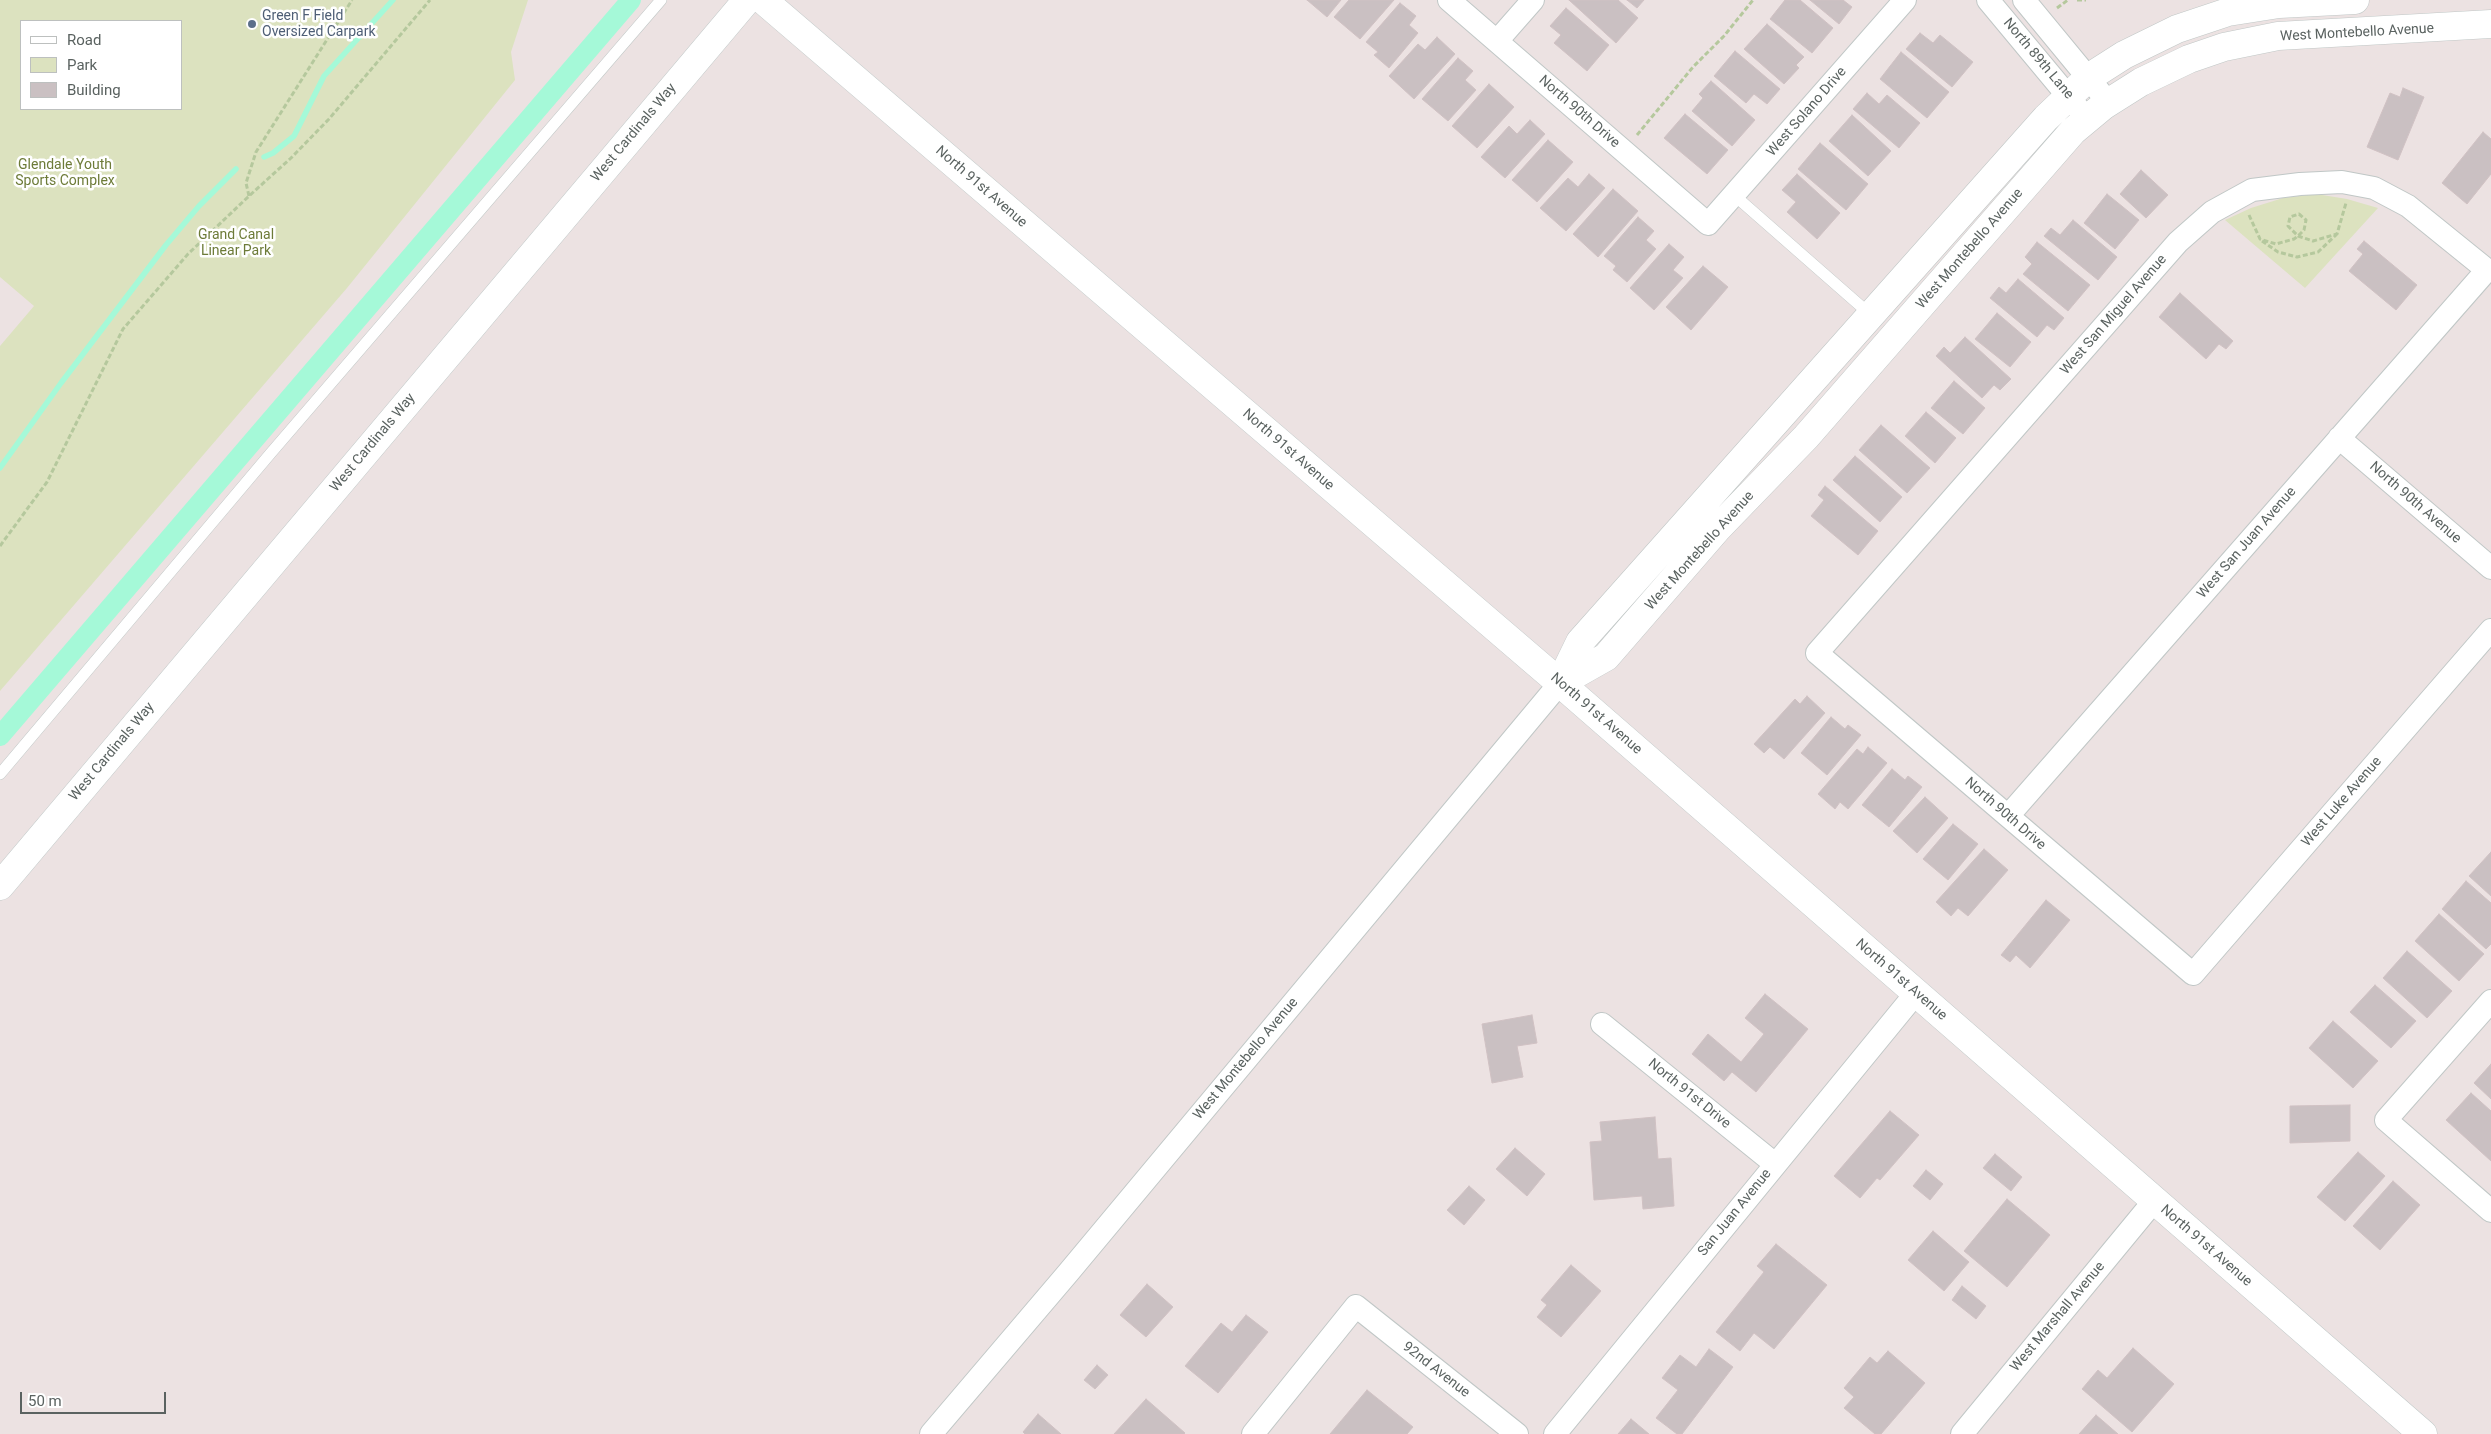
<!DOCTYPE html>
<html>
<head>
<meta charset="utf-8">
<style>
	body { margin:0 }
	#map { position:relative; width:2491px; height:1434px; overflow:hidden; background:#ece2e2; font-family:Roboto,sans-serif }
	canvas { display:block }
	.legend { position:absolute; left:20px; top:20px; width:162px; height:90px; box-sizing:border-box; background:#fff; border:1px solid #bdc0bf; margin:0; padding:6px 9px; list-style:none; font-size:15px; color:#5a6260 }
	.legend li { display:flex; align-items:center; gap:10px; height:25px }
	.legend b { width:25px; border:1px solid #bdc0bf }
	.scale { position:absolute; left:20px; top:1392px; width:146px; height:22px; box-sizing:border-box; border:2px solid #5a6260; border-top:0; padding-left:6px; font-size:15px; line-height:18px; white-space:nowrap; color:#5a6260; -webkit-text-stroke:4px #fff; paint-order:stroke }
</style>
</head>
<body>
<div id="map">
<canvas width="2491" height="1434"></canvas>
<ul class="legend">
<li><b style="height:6px;background:#fff"></b>Road</li>
<li><b style="height:14px;background:#dce2bf"></b>Park</li>
<li><b style="height:14px;background:#cac0c2"></b>Building</li>
</ul>
<div class="scale">50 m</div>
</div>
<script>
const ctx = document.querySelector('canvas').getContext('2d');
ctx.lineJoin = 'round';
function paint(path, color) { ctx.fillStyle = color; ctx.fill(path, 'evenodd'); }
const poly = rows => new Path2D(rows.map(r => 'M' + r).join(''));
function stroke(path, color, width, dash) { ctx.strokeStyle = color; ctx.lineWidth = width; ctx.lineCap = dash ? 'butt' : 'round'; ctx.setLineDash(dash || []); ctx.stroke(path); }
function label(font, color, halo, rows, align = 'center') {
  ctx.font = font + ' Roboto,sans-serif'; ctx.lineWidth = 5; ctx.setLineDash([]); ctx.textBaseline = 'middle'; ctx.strokeStyle = halo; ctx.fillStyle = color; for (const [text, x, y, turn = 0] of rows) {
    ctx.save(); ctx.translate(x, y); ctx.rotate((+turn || 0) * Math.PI / 180); ctx.textAlign = isNaN(turn) ? turn : align; if (halo) ctx.strokeText(text, 0, 0); ctx.fillText(text, 0, 0); ctx.restore();
  }
}
paint(poly([
	[0,0,528,0,511,52,515,80,347,288,0,691,0,346,34,306,0,277],
	[21,21,181,21,181,109,21,109],
	[2316,194,2347,199,2378,208,2305,288,2225,220,2251,208,2283,198]
]), '#dce2bf');
stroke(poly([
	[264,157,273,153,294,136,324,76,393,0],
	[0,468,61,383,166,245,199,206,236,169]
]), '#a5f9d8', 5.5);
stroke(poly([
	[0,736,631,0]
]), '#a5f9d8', 20);
const building = poly([
	[1307,0,1341,0,1327,17,1307,0],
	[1349,0,1394,0,1360,39,1334,17,1349,0],
	[1569,0,1618,0,1638,18,1616,43,1569,0],
	[1627,0,1644,0,1637,8,1627,0],
	[1785,0,1800,0,1833,28,1812,53,1770,19,1785,0],
	[1810,0,1843,0,1852,7,1839,24,1810,0],
	[1400,3,1416,16,1409,25,1418,33,1389,68,1374,55,1378,52,1366,42,1400,3],
	[1566,8,1609,45,1587,71,1554,43,1561,35,1550,26,1566,8],
	[1767,24,1804,57,1796,65,1799,68,1784,84,1744,49,1767,24],
	[1920,33,1933,43,1940,35,1973,62,1952,87,1906,49,1920,33],
	[1437,37,1455,54,1414,99,1389,76,1418,44,1425,50,1437,37],
	[1735,51,1780,89,1767,104,1754,94,1746,103,1714,76,1735,51],
	[1901,52,1949,92,1927,118,1880,79,1901,52],
	[1458,58,1473,71,1465,80,1476,90,1448,121,1422,99,1458,58],
	[1711,81,1755,120,1732,146,1692,111,1703,98,1699,94,1711,81],
	[1489,84,1514,107,1477,148,1452,126,1489,84],
	[2403,88,2424,97,2398,160,2367,147,2390,93,2400,97,2403,88],
	[1867,93,1879,104,1887,95,1920,123,1899,148,1853,109,1867,93],
	[1685,114,1728,150,1707,174,1664,138,1685,114],
	[1852,115,1891,151,1868,176,1829,141,1852,115],
	[1530,120,1545,134,1505,178,1481,157,1509,126,1517,134,1530,120],
	[2483,132,2491,139,2491,174,2467,204,2442,183,2483,132],
	[1548,140,1573,162,1537,202,1512,180,1548,140],
	[1820,143,1868,184,1846,210,1798,169,1820,143],
	[2141,170,2168,195,2146,218,2120,194,2141,170],
	[1589,174,1605,188,1566,231,1540,208,1568,178,1578,187,1589,174],
	[1797,174,1840,213,1817,239,1787,212,1796,202,1782,190,1797,174],
	[1613,189,1638,211,1598,257,1573,234,1613,189],
	[2107,194,2139,220,2115,249,2084,223,2107,194],
	[1638,217,1654,231,1646,240,1656,249,1627,282,1613,270,1616,266,1604,256,1638,217],
	[2073,220,2117,257,2098,280,2044,236,2051,228,2060,235,2073,220],
	[2364,241,2417,285,2396,310,2349,271,2363,254,2357,249,2364,241],
	[2037,242,2090,285,2068,311,2023,274,2032,264,2025,257,2037,242],
	[1669,244,1684,257,1673,270,1683,278,1654,310,1630,288,1669,244],
	[1703,266,1728,287,1691,330,1666,307,1703,266],
	[2018,279,2064,318,2054,330,2047,325,2037,337,1990,298,1999,287,2006,293,2018,279],
	[2180,293,2233,341,2226,349,2219,344,2206,359,2159,317,2180,293],
	[1997,313,2031,342,2010,367,1975,339,1997,313],
	[1965,337,2011,379,2000,390,1994,385,1982,398,1936,356,1944,347,1950,353,1965,337],
	[1954,381,1985,408,1963,434,1931,408,1954,381],
	[1926,412,1956,438,1935,463,1905,436,1926,412],
	[1881,425,1930,468,1907,493,1859,450,1881,425],
	[1855,456,1902,497,1880,522,1833,480,1855,456],
	[1825,486,1878,531,1858,555,1811,516,1824,500,1818,495,1825,486],
	[1807,696,1825,713,1784,759,1770,747,1764,753,1754,744,1795,699,1800,704,1807,696],
	[1831,717,1845,729,1848,725,1861,735,1827,775,1801,753,1831,717],
	[1868,747,1887,763,1848,809,1840,802,1835,809,1818,794,1857,749,1863,754,1868,747],
	[1892,769,1905,780,1908,776,1922,787,1889,827,1862,805,1892,769],
	[1925,797,1948,818,1917,853,1893,831,1925,797],
	[1953,824,1978,844,1948,880,1923,859,1953,824],
	[1984,849,2008,870,1968,916,1958,908,1951,916,1936,902,1984,849],
	[2491,852,2491,896,2469,876,2491,852],
	[2466,881,2491,903,2491,944,2486,949,2442,909,2466,881],
	[2046,900,2070,920,2030,968,2016,955,2010,962,2001,955,2046,900],
	[2439,914,2484,954,2459,981,2415,941,2439,914],
	[2407,951,2452,991,2427,1018,2383,978,2407,951],
	[2375,985,2416,1021,2391,1048,2350,1012,2375,985],
	[1765,994,1808,1029,1756,1092,1732,1072,1724,1081,1692,1054,1708,1034,1741,1062,1764,1034,1745,1018,1765,994],
	[1532,1015,1537,1043,1517,1046,1523,1077,1492,1083,1482,1024,1532,1015],
	[2333,1021,2378,1061,2353,1088,2309,1048,2333,1021],
	[2491,1064,2491,1099,2474,1083,2491,1064],
	[2471,1093,2491,1111,2491,1161,2446,1120,2471,1093],
	[2350,1105,2350,1141,2290,1143,2290,1106,2350,1105],
	[1890,1111,1919,1135,1880,1180,1877,1178,1860,1198,1834,1176,1890,1111],
	[1655,1117,1658,1159,1671,1158,1674,1206,1643,1209,1642,1196,1594,1200,1590,1142,1602,1141,1600,1122,1655,1117],
	[1515,1148,1545,1174,1527,1196,1496,1169,1515,1148],
	[2358,1152,2385,1176,2345,1221,2317,1197,2358,1152],
	[1995,1154,2022,1177,2011,1191,1983,1168,1995,1154],
	[1926,1170,1943,1184,1930,1200,1913,1186,1926,1170],
	[2393,1181,2420,1205,2380,1250,2353,1226,2393,1181],
	[1469,1186,1485,1200,1464,1225,1447,1210,1469,1186],
	[2007,1199,2050,1235,2007,1287,1964,1251,2007,1199],
	[1933,1231,1969,1262,1944,1291,1908,1260,1933,1231],
	[1776,1244,1827,1285,1774,1349,1754,1333,1740,1351,1716,1332,1764,1272,1757,1266,1776,1244],
	[1571,1265,1601,1291,1561,1337,1537,1317,1547,1305,1541,1300,1571,1265],
	[1147,1284,1173,1307,1146,1337,1120,1315,1147,1284],
	[1962,1286,1986,1306,1976,1319,1952,1300,1962,1286],
	[1246,1315,1268,1332,1218,1393,1185,1366,1221,1323,1232,1332,1246,1315],
	[2133,1348,2174,1384,2132,1432,2082,1389,2098,1370,2107,1378,2133,1348],
	[1709,1349,1733,1367,1682,1434,1677,1434,1656,1418,1678,1390,1662,1378,1680,1355,1696,1367,1709,1349],
	[1888,1351,1925,1383,1881,1434,1875,1434,1844,1408,1854,1397,1844,1388,1870,1357,1877,1363,1888,1351],
	[1097,1365,1108,1375,1095,1389,1084,1380,1097,1365],
	[1367,1390,1413,1427,1407,1434,1330,1434,1367,1390],
	[1146,1399,1185,1433,1184,1434,1114,1434,1146,1399],
	[1038,1414,1061,1434,1025,1434,1023,1432,1038,1414],
	[2096,1415,2118,1434,2079,1434,2096,1415],
	[1631,1419,1649,1434,1618,1434,1631,1419]
]);
paint(building, '#cac0c2');
stroke(building, '#d0c1c3', 1);
const service = poly([
	[1734,195,1872,316],
	[0,774,270,454,661,0]
]);
const minor = poly([
	[1449,0,1708,224,1905,0],
	[1988,0,2087,119],
	[2024,0,2108,102],
	[1497,41,1533,0],
	[2339,438,2491,568],
	[2008,816,2487,270,2408,206,2374,188,2342,182,2300,184,2252,190,2212,212,2178,242,1817,653,2193,974,2491,630],
	[2491,1001,2386,1120,2491,1211],
	[1602,1024,1775,1164],
	[931,1434,1068,1273,1560,683],
	[1253,1434,1356,1306,1517,1434],
	[1555,1434,1916,993],
	[1962,1434,2154,1201]
]);
const tertiary = poly([
	[1560,683,1606,657,1717,529,1806,437,2073,131,2103,106,2141,82,2189,59,2224,47,2278,36,2491,24],
	[1560,683,1580,642,2046,118,2088,78,2124,55,2177,29,2228,12,2279,4,2355,0]
]);
const secondary = poly([
	[763,0,1560,683,2423,1434],
	[0,886,747,0]
]);
stroke(service, '#c0c7c6', 12);
stroke(minor, '#c0c7c6', 24);
stroke(tertiary, '#c0c7c6', 29);
stroke(secondary, '#c1c9c8', 29);
stroke(poly([
	[2077,0,2086,0],
	[2057,8,2068,0],
	[1637,135,1693,67,1724,36,1753,0],
	[249,196,246,183,256,152,352,0],
	[2249,215,2260,239,2276,244,2294,239,2298,236,2304,230,2306,220,2299,214,2290,217,2288,226,2298,236,2313,241,2337,234,2346,203],
	[2262,241,2278,252,2297,257,2318,252,2336,235],
	[0,546,47,482,123,329,188,254,249,196,291,158,329,119,430,0]
]), '#b5c89d', 3, [5, 2.5]);
stroke(service, '#fff', 11);
stroke(minor, '#fff', 22);
stroke(tertiary, '#fff', 28);
stroke(secondary, '#fff', 28);
for (const [x, y, r, color] of [
	[252,24,5,"#5c6f8a"]
]) { const dot = new Path2D(); dot.arc(x, y, r, 0, 2 * Math.PI); ctx.fillStyle = color; ctx.fill(dot); stroke(dot, '#fff', 2); }
label('14px', '#4e5e75', '#fff', [
	["Green F Field",262,16],
	["Oversized Carpark",262,32]
], 'left');
label('14px', '#5a6260', '#fff', [
	["West Montebello Avenue",2357,33,-3],
	["North 89th Lane",2038,59,50],
	["North 90th Drive",1579,112,41],
	["West Solano Drive",1807,112,-49],
	["West Cardinals Way",634,133,-50],
	["North 91st Avenue",981,187,41],
	["West Montebello Avenue",1970,249,-49],
	["West San Miguel Avenue",2114,315,-49],
	["West Cardinals Way",373,443,-50],
	["North 91st Avenue",1288,450,41],
	["North 90th Avenue",2415,503,41],
	["West San Juan Avenue",2247,543,-49],
	["West Montebello Avenue",1700,551,-48],
	["North 91st Avenue",1596,714,41],
	["West Cardinals Way",112,752,-50],
	["West Luke Avenue",2342,802,-49],
	["North 90th Drive",2005,814,41],
	["North 91st Avenue",1901,980,41],
	["West Montebello Avenue",1246,1059,-50],
	["North 91st Drive",1689,1094,39],
	["San Juan Avenue",1735,1213,-51],
	["North 91st Avenue",2206,1246,41],
	["West Marshall Avenue",2058,1317,-50],
	["92nd Avenue",1436,1370,38]
]);
label('14px', '#6d7b38', '#fff', [
	["Glendale Youth",65,165],
	["Sports Complex",65,181],
	["Grand Canal",236,235],
	["Linear Park",236,251]
]);
</script>
</body>
</html>
